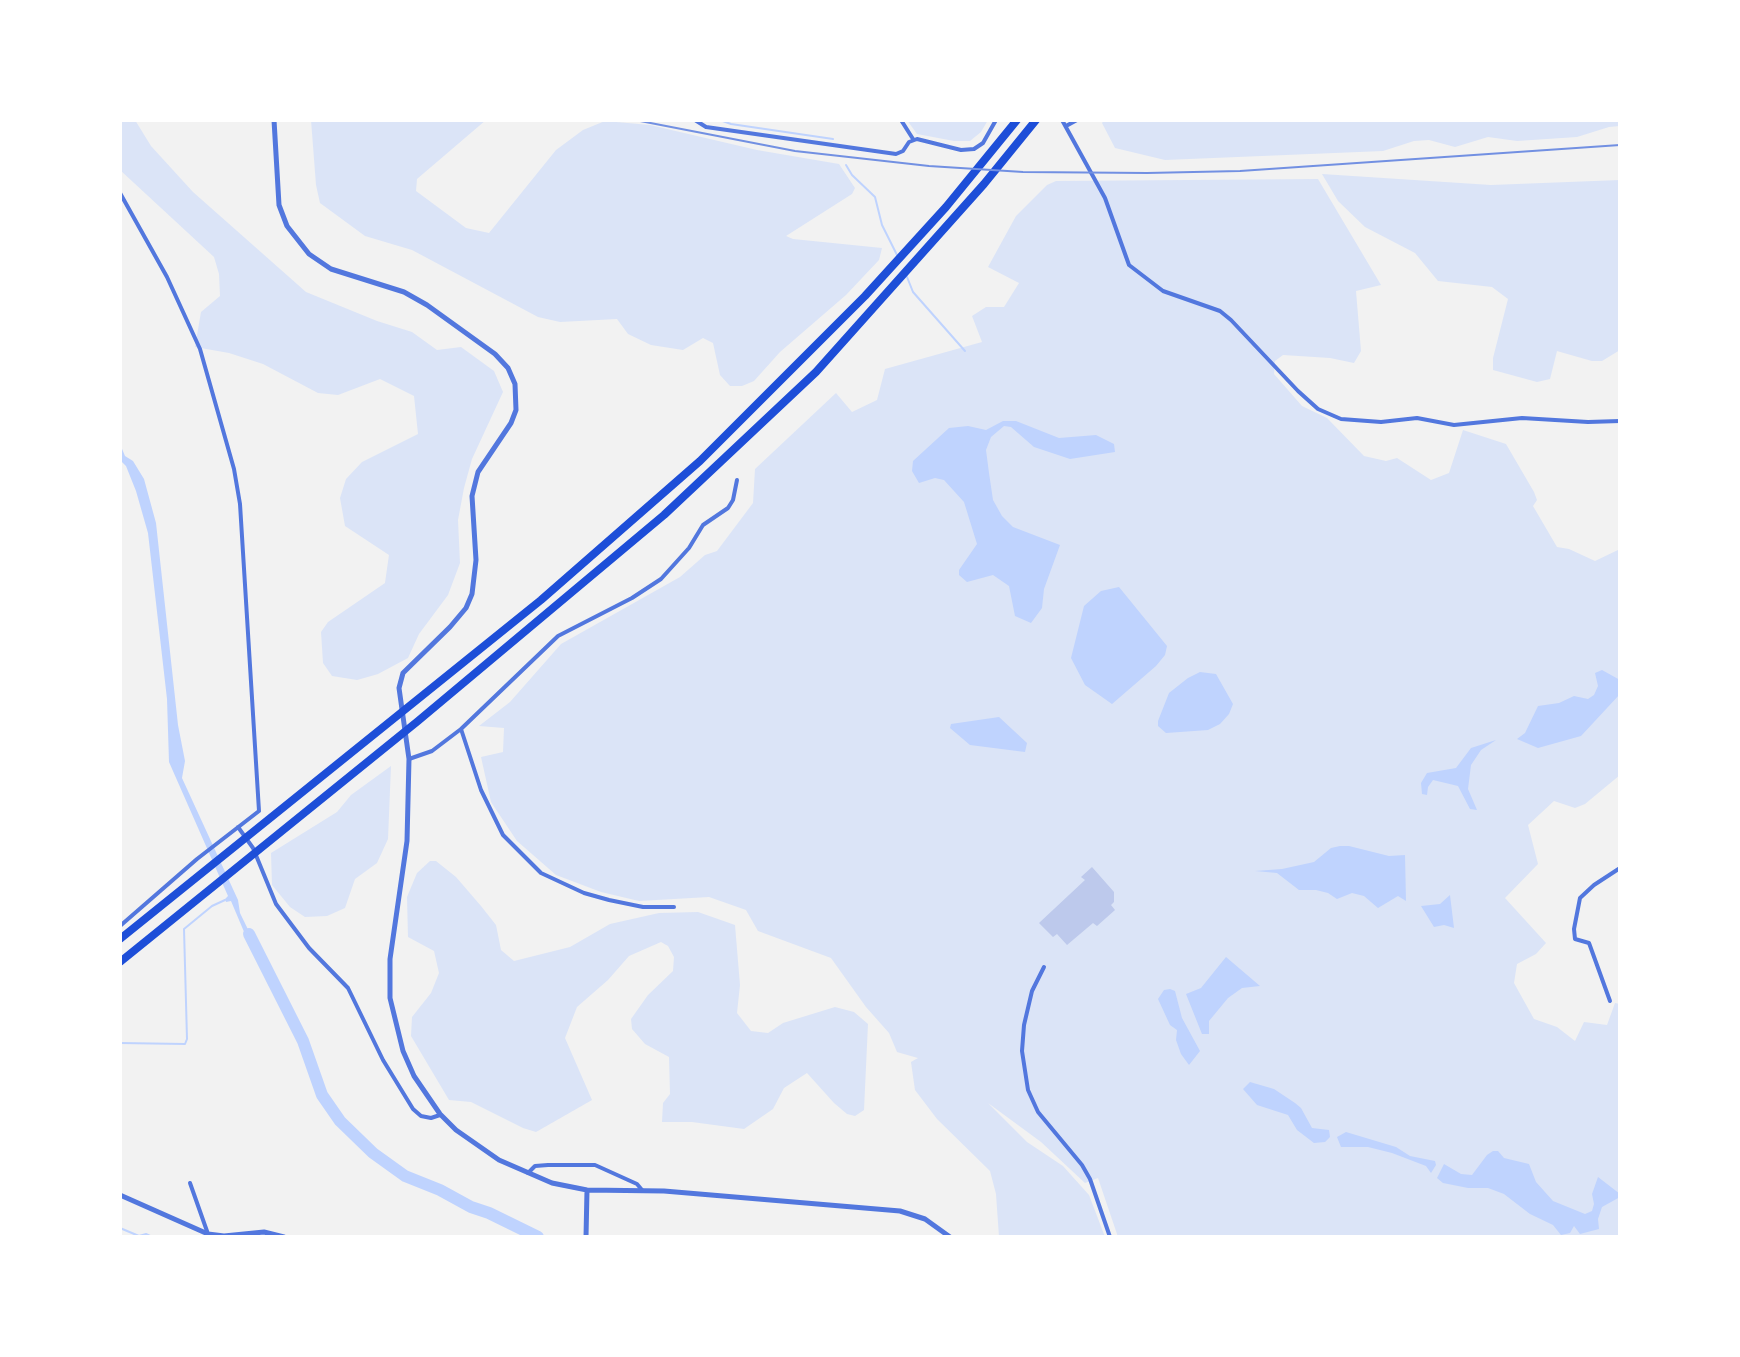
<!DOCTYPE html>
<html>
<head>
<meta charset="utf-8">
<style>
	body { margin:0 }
	#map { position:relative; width:1740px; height:1357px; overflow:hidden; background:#f2f2f2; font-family:"Public Sans",sans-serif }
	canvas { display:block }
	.frame { position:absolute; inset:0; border:122px solid #fff; pointer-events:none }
</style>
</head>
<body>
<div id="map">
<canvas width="1740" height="1357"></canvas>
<div class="frame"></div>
</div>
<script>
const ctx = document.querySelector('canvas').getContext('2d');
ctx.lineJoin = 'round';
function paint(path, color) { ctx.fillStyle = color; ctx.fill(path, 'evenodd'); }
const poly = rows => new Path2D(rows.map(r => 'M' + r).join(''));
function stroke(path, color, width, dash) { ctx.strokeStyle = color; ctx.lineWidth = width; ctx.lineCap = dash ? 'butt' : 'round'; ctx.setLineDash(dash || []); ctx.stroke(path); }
paint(poly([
	[120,120,135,120,151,146,193,192,306,292,377,321,412,332,437,350,461,347,494,371,503,392,472,459,464,488,458,520,460,563,448,595,419,634,408,658,378,674,357,680,332,676,323,663,321,632,328,622,385,583,389,555,345,526,340,498,346,479,362,462,418,434,414,396,380,379,338,395,318,393,263,364,229,353,195,347,201,312,220,296,219,274,214,257,120,170],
	[311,120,486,120,417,179,416,191,466,228,489,233,556,150,583,130,605,121,650,125,757,150,839,164,855,188,852,194,786,236,793,239,882,248,879,260,846,295,780,352,754,381,742,386,730,386,720,375,713,343,703,338,683,350,651,345,628,334,617,319,560,322,538,317,412,250,365,236,320,203,316,185],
	[907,120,988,120,981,132,970,141,954,141,917,134],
	[1104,120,1620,120,1620,126,1609,127,1577,137,1517,141,1488,137,1455,147,1429,140,1414,141,1383,151,1165,160,1115,148,1102,123],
	[1322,174,1491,185,1620,180,1620,350,1602,361,1592,361,1557,351,1550,379,1537,382,1493,370,1493,358,1508,299,1492,287,1438,281,1415,253,1365,227,1338,201],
	[1318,179,1381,285,1356,291,1361,351,1354,363,1330,358,1283,355,1275,361,1274,374,1302,406,1327,418,1364,456,1386,461,1397,458,1431,480,1449,473,1463,430,1506,444,1534,492,1537,500,1533,506,1557,547,1569,549,1595,561,1620,549,1620,775,1585,804,1575,808,1554,801,1528,825,1538,864,1505,898,1546,943,1536,954,1517,964,1514,983,1534,1019,1557,1027,1575,1041,1584,1022,1607,1025,1615,1003,1620,1004,1620,1237,1118,1237,1098,1178,1085,1183,1041,1142,988,1103,1027,1142,1063,1166,1089,1195,1105,1237,999,1237,996,1194,990,1171,937,1119,915,1090,911,1062,918,1058,897,1052,889,1033,866,1007,831,958,758,931,746,910,709,897,639,901,601,892,556,875,517,841,491,802,481,757,503,752,504,728,479,726,510,702,561,644,680,577,705,555,717,551,753,503,755,469,836,393,852,412,877,400,885,369,982,342,972,316,986,307,1004,307,1019,283,988,267,1016,216,1047,185,1056,181],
	[391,766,388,839,377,863,355,879,345,908,327,916,305,917,290,907,272,885,271,853,337,812,351,795],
	[430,861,436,861,456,877,481,906,496,925,501,950,514,961,570,947,610,924,659,913,698,912,735,925,740,985,737,1013,751,1031,768,1033,783,1023,835,1007,854,1012,868,1024,864,1110,855,1116,847,1114,834,1103,807,1073,784,1088,773,1109,744,1129,692,1122,662,1122,663,1103,670,1094,669,1057,645,1044,632,1029,631,1019,648,995,673,971,674,957,668,946,661,942,629,956,608,980,577,1007,565,1038,592,1100,536,1132,523,1128,471,1102,449,1100,411,1036,412,1017,431,993,439,973,434,951,408,937,407,897,417,873]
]), '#dbe4f7');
paint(poly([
	[1003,421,1016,421,1059,438,1096,435,1114,444,1115,452,1070,459,1034,447,1011,427,1004,426,991,437,986,450,989,473,993,500,1002,516,1013,527,1060,545,1044,589,1042,608,1031,623,1015,616,1009,586,993,575,967,582,959,575,959,570,977,544,964,502,944,480,935,478,919,483,912,471,913,461,949,428,968,426,986,430],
	[120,444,125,456,133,461,144,479,156,523,178,725,185,761,182,778,238,900,240,913,258,950,250,946,231,901,226,902,225,899,228,896,169,762,167,699,148,533,136,491,126,466,120,460],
	[1119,587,1167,646,1165,655,1156,666,1112,704,1085,685,1071,658,1084,606,1101,591],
	[1602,670,1620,680,1620,694,1581,736,1538,748,1517,739,1525,733,1538,706,1559,703,1574,696,1588,699,1594,695,1598,686,1595,673],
	[1200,672,1216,674,1233,704,1229,714,1220,724,1208,730,1166,733,1158,726,1158,721,1169,693,1188,678],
	[999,717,1027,743,1025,752,970,745,950,728,951,724],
	[1496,740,1481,750,1471,765,1468,789,1477,810,1470,809,1458,786,1433,780,1428,787,1427,795,1422,794,1421,783,1427,773,1456,768,1471,748],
	[1340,846,1349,846,1389,856,1405,855,1406,901,1398,896,1378,908,1364,896,1352,893,1337,899,1328,893,1316,890,1299,890,1277,873,1255,871,1282,869,1314,862,1331,848],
	[1450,895,1454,928,1444,925,1434,927,1421,906,1440,904],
	[1226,957,1260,986,1242,988,1228,998,1209,1021,1209,1034,1202,1034,1186,994,1201,988],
	[1170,989,1175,991,1182,1018,1200,1051,1189,1065,1181,1054,1176,1040,1177,1030,1170,1025,1158,999,1164,990],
	[1250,1082,1274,1089,1295,1103,1301,1108,1312,1128,1329,1130,1330,1137,1325,1142,1314,1143,1297,1130,1288,1115,1257,1105,1243,1089],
	[1346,1132,1396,1147,1410,1156,1435,1161,1436,1165,1431,1173,1426,1166,1392,1153,1368,1147,1341,1147,1337,1137],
	[1493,1151,1498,1151,1504,1158,1529,1164,1536,1182,1553,1201,1585,1214,1592,1211,1594,1204,1592,1194,1598,1177,1620,1194,1620,1197,1602,1207,1598,1219,1599,1229,1580,1234,1574,1226,1570,1233,1561,1235,1553,1225,1530,1214,1504,1194,1488,1188,1468,1188,1443,1183,1437,1178,1444,1164,1461,1174,1472,1175,1487,1155]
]), '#bfd3fe');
stroke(poly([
	[720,120,731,124,833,139],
	[846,165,852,175,875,197,882,225,898,257],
	[907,277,913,292,965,351],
	[120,1043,185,1044,187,1039,184,929,212,906,225,900],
	[120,1228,139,1236,146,1234,152,1237]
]), '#bfd3fe', 2);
stroke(poly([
	[249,934,303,1041,322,1095,340,1121,373,1153,405,1176,440,1190,471,1207,489,1213,538,1237]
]), '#bfd3fe', 12);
paint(poly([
	[1092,867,1114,892,1114,902,1111,905,1115,910,1097,926,1093,923,1067,945,1057,934,1053,937,1039,923,1085,880,1081,877]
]), '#bdc9ec');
stroke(poly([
	[695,120,706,127,896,154,903,151,909,142,917,139,961,150,974,149,983,143,996,120],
	[901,120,913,139],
	[1062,120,1105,198,1129,265,1163,291,1220,311,1231,320,1298,391,1318,409,1341,419,1381,422,1417,418,1454,425,1522,418,1588,422,1620,421],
	[1066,126,1077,120],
	[120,193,167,277,200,349,234,469,240,504,259,811,197,859,120,926],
	[461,729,481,790,503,835,541,873,584,893,609,900,643,907,674,907],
	[409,759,432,751,461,729,558,636,632,598,661,579,689,548,703,525,728,508,733,500,737,480],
	[238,827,253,848,276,904,309,948,348,988,383,1060,413,1109,421,1116,431,1118,440,1115],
	[1044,967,1032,991,1024,1025,1022,1051,1028,1090,1038,1112,1082,1165,1090,1179,1110,1237],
	[1610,1001,1589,943,1575,939,1574,929,1580,898,1594,885,1620,868],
	[528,1173,535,1166,548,1165,595,1165,637,1184,642,1190],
	[190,1183,208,1234]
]), '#5277de', 4);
stroke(poly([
	[274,120,279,205,287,226,309,254,331,269,404,292,427,305,495,354,508,368,515,384,516,410,511,423,478,472,472,496,476,560,472,594,466,608,450,627,403,673,399,688,409,759,407,841,390,959,390,998,403,1051,414,1076,440,1114,456,1130,499,1160,552,1183,587,1190,664,1191,900,1211,925,1219,950,1237],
	[120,1195,208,1234,224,1236,264,1232,284,1237],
	[586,1237,587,1190]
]), '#5277de', 5);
stroke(poly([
	[120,939,541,600,700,461,865,296,946,207,1017,120],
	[120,962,418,721,664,515,816,372,984,184,1036,120]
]), '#1d4ed8', 8);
stroke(poly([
	[635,120,795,151,929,166,1023,172,1147,173,1240,171,1620,145]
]), '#7290e2', 2);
</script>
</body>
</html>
